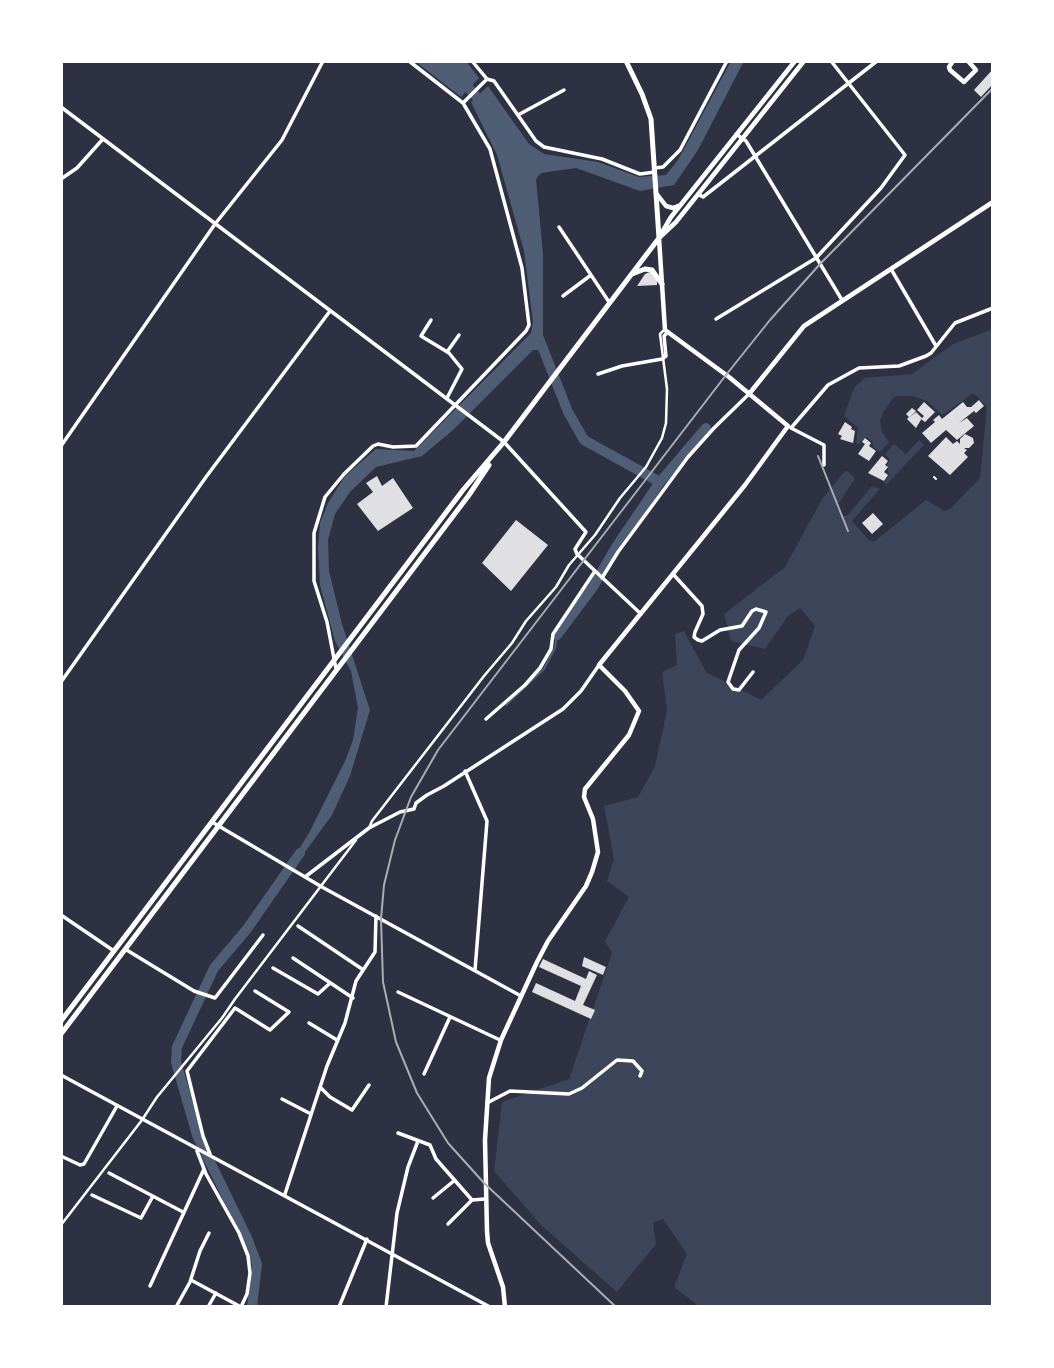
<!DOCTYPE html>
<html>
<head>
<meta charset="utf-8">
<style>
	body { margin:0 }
	#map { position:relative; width:1054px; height:1368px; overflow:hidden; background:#2d3142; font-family:Jost,sans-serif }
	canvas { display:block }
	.frame { position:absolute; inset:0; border:63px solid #fff; pointer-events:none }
</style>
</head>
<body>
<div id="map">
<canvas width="1054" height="1368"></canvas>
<div class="frame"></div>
</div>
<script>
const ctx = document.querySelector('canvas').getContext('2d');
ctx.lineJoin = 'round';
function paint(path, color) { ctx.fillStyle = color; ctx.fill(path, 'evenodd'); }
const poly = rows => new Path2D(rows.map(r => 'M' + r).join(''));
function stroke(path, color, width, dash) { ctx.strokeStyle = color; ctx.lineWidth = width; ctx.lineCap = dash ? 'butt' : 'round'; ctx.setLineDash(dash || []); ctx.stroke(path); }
paint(poly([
	[993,329,993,1307,700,1307,674,1287,687,1254,663,1219,653,1223,656,1244,617,1292,542,1226,494,1171,502,1102,569,1079,612,953,605,941,629,897,607,881,614,859,604,806,638,797,655,766,667,710,662,672,677,665,675,634,684,631,706,672,761,700,803,660,815,626,800,608,788,616,765,649,731,641,724,614,785,567,822,499,844,472,847,471,854,477,854,480,836,507,844,516,847,516,872,486,880,489,852,521,870,541,875,541,926,500,944,511,950,509,980,478,987,407,976,395,972,394,944,414,941,414,927,401,912,396,898,396,893,398,883,412,880,421,882,432,889,442,880,452,873,447,872,441,866,437,859,444,856,444,858,428,844,416,854,388,864,378,912,374,953,344],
	[919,440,924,445,886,485,884,483,889,475,887,465,890,460,885,454,894,444,906,454]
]), '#3c4559');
paint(poly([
	[415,61,466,61,479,78,461,97],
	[731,61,744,61,698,150,674,185,640,191,576,168,541,173,536,179,543,254,543,335,551,356,544,361,538,350,533,350,453,430,422,456,376,467,350,492,335,514,328,540,329,571,342,624,370,710,350,776,332,815,294,867,291,862,309,833,345,761,353,740,358,708,351,671,335,641,320,585,318,548,320,523,328,503,345,476,376,449,414,451,531,333,533,322,524,251,497,155,471,102,488,86,529,144,544,154,598,162,639,177,666,175,678,160]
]), '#4f5d75');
stroke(poly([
	[506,705,544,669,555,648,557,635]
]), '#4f5d75', 2);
stroke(poly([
	[444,61,485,106],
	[542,346,568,412,584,440,660,482],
	[557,635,593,587,616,547,660,482,706,428],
	[252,1307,257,1264,247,1238,197,1135,176,1062,177,1047,214,968,247,929,300,853]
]), '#4f5d75', 10);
paint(poly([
	[993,69,993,84,981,97,974,90],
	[652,271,657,278,657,285,637,286,645,274],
	[979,400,984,406,976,413,974,411,959,423,967,418,974,426,957,440,946,430,931,443,922,433,935,422,933,420,939,415,942,419,963,402,967,407,971,407],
	[924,402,935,412,925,422,921,419,924,416,917,410],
	[912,408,916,411,909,418,916,412,922,418,916,428,907,419,909,417,906,414],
	[845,422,852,427,851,429,855,431,853,443,840,439,842,436,838,434],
	[965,434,973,438,974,443,969,448,964,448,967,450,964,453,968,457,950,475,928,456,946,437,953,444,957,441,960,444,960,439],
	[865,438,871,443,869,446,876,451,869,461,858,454,865,444,862,442],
	[882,456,888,461,885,465,888,467,884,472,888,475,884,481,868,473],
	[377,476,382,486,393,478,413,508,378,531,357,504,373,492,366,483],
	[873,513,883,524,872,534,862,523],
	[516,520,548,545,511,591,482,563],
	[584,957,606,967,603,975,582,966],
	[543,959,586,979,589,971,597,975,583,1005,595,1010,591,1019,532,992,536,983,575,1001,581,986,539,967]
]), '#e0e0e3');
stroke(poly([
	[934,477,936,479]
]), '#fff', 2);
stroke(poly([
	[369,828,372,821,484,676,512,643,526,621,556,587,569,565,595,535,620,498,646,467,662,438,666,423,667,389,660,334,663,331],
	[61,1225,142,1120,157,1097,222,1018,235,999,356,840]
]), '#fff', 2.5);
stroke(poly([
	[472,61,487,79,494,81,536,141,544,147,602,159,640,174,655,172],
	[463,103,487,79],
	[61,107,504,442,586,532,575,549,577,554,641,614],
	[518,115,564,90],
	[736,134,746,141,842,300],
	[655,168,663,167,680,150,727,61],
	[61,179,77,168,102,140],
	[698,194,703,197,877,61],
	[559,227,609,302],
	[891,269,936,346],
	[563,296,591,275],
	[716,319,816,258,881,188,905,155,831,61],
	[431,320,421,336,449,353,462,369,447,398],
	[447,352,459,335],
	[598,374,622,366,662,359,666,356,664,336,668,332],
	[791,428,828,385,859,368,899,366,926,356,931,353,955,323,993,308],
	[791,428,824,445,824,465],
	[61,446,215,224,282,140,323,61],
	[673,574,702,606,703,614,695,632,694,637,698,640,702,641,720,630,742,626,752,611,756,609,766,612,759,628,739,650,728,682,733,689,739,690,753,672],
	[602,578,618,552,688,457,714,428,749,394],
	[336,669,327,622,314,581,314,533,325,497,344,474,373,446,378,444,393,447,416,446,526,331,529,325,522,268,490,149,463,103,409,61],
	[61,682,206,477,330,311],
	[486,719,525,685,540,668,551,649,553,634,595,571],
	[465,771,487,821,475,970],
	[212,822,322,887,521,996],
	[305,877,369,828,400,812,414,809,416,803,427,795,444,786,563,709,581,691,599,665],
	[61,915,114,951],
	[298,926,362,969],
	[125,949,194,991,215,998,263,935],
	[293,958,353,998],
	[273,968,318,994,329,984],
	[398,992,500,1040],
	[309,1023,337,1040],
	[424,1074,450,1017],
	[61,1075,490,1307],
	[320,1087,330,1097,352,1110,369,1085],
	[282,1099,311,1114],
	[487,1103,510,1091,569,1094,582,1088,617,1060,633,1061,642,1071,640,1076],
	[398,1133,430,1145,436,1159,472,1200,485,1199],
	[210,1154,203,1136,187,1071,235,1008,270,1030,289,1012,255,991],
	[61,1156,80,1165,84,1164,117,1106],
	[109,1173,183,1212],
	[285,1194,327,1066,345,1023,356,981,375,952,376,916],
	[92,1195,141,1218,153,1196],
	[433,1198,455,1180],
	[448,1224,472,1200],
	[191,1280,241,1307,247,1294,250,1273,248,1256,239,1233,206,1174,197,1151],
	[150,1286,204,1169],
	[176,1307,190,1282,200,1251,209,1233],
	[208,1307,216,1293],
	[339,1307,367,1239],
	[386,1307,397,1213,408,1167,418,1141]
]), '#fff', 3.5);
stroke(poly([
	[953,61,949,67,950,70,964,82,976,70,968,61]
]), '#fff', 4.5);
stroke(poly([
	[656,193,666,206,673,208,678,206],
	[661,234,671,217,795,61],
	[659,238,676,222,804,61],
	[749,394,804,326,993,202],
	[505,1307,503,1287,488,1243,487,1231,485,1140,489,1078,501,1040,537,962,548,941,586,886,592,872,598,852,593,819,584,797,585,789,629,735,639,711,625,691,599,665,745,485,788,426,729,377,665,330,659,238]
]), '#fff', 4.5);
stroke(poly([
	[632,274,645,269,652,270,662,284],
	[61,1021,463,490,504,442,659,238,651,119,642,94,626,61],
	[61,1034,469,495,489,465]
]), '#fff', 5);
stroke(poly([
	[818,456,848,531],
	[616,1307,484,1183,448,1143,417,1093,396,1042,383,982,381,919,384,885,395,840,411,797,438,750,726,375,770,320,820,264,993,88]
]), '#abadb3', 2);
</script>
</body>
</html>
